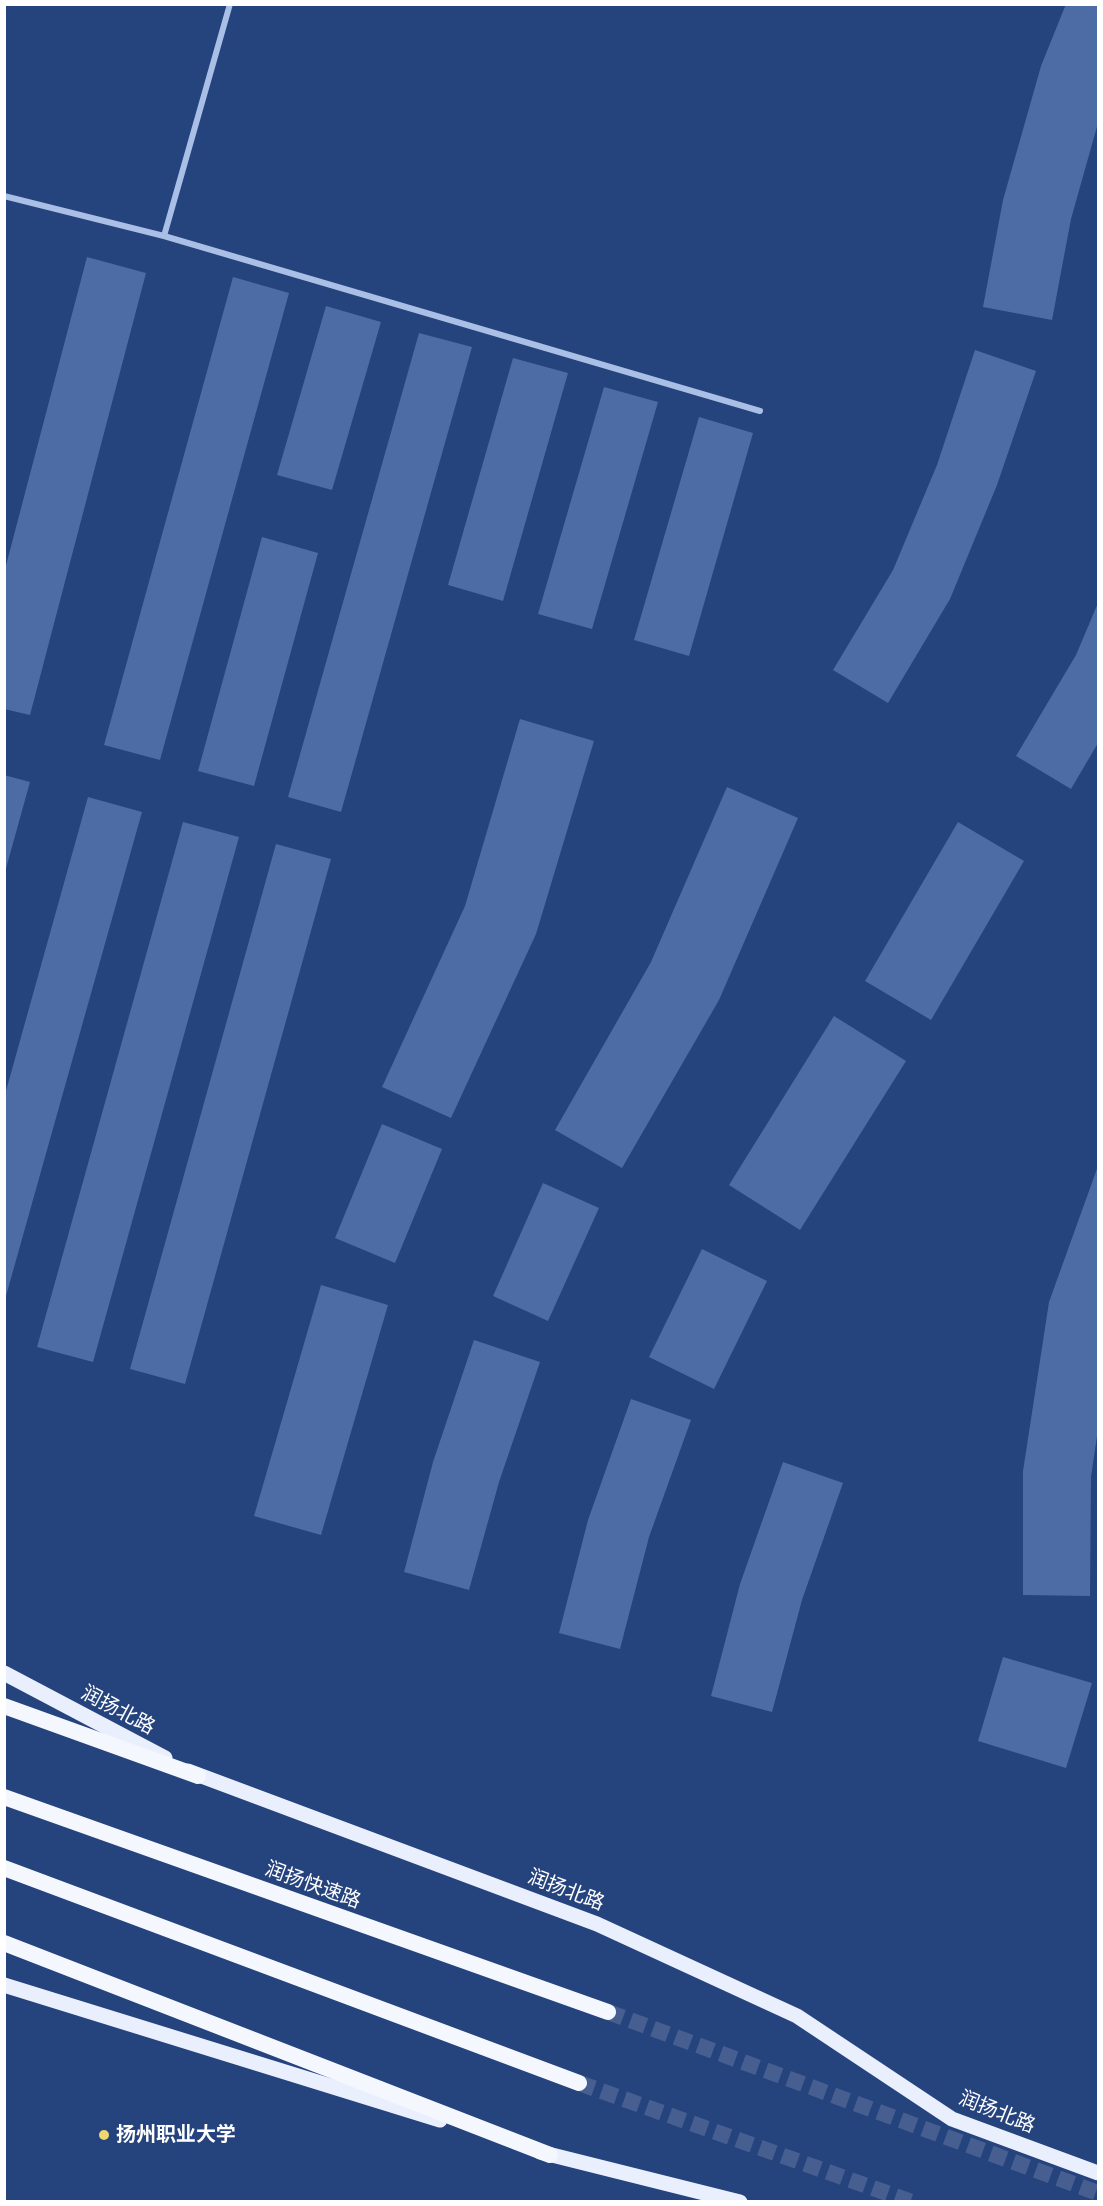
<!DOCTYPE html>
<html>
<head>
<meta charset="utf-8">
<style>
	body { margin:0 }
	#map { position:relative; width:1103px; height:2206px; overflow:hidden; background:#25437d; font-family:"Asap Condensed",sans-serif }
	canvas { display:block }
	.frame { position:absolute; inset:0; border:6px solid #fff; pointer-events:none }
</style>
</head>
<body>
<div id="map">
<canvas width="1103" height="2206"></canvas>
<div class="frame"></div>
</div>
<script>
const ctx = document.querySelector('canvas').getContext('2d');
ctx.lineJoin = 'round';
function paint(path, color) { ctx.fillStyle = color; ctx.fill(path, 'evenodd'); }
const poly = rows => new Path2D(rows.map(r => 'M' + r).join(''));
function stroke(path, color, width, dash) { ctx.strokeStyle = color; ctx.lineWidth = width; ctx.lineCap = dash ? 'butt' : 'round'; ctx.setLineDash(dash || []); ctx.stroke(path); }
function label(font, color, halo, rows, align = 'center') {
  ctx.font = font + ' "Asap Condensed","Noto Sans SC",sans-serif'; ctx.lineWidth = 5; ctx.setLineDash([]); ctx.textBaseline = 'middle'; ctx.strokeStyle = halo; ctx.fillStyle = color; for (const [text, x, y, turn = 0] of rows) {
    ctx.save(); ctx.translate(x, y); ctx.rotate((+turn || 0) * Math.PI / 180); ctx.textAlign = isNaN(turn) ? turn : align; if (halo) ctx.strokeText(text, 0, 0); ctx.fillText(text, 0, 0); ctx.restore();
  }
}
paint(poly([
	[1066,4,1098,4,1098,123,1071,219,1052,320,983,307,1003,200,1041,66],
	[87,257,146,273,30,715,4,709,4,573],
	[233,277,289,293,160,760,104,745],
	[326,306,381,322,332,490,277,475],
	[419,333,472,347,341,812,288,797],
	[975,350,1036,371,997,485,950,599,888,703,833,670,893,570,937,465],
	[513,358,568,373,503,601,448,585],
	[604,387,658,402,592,629,538,614],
	[699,417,753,433,689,656,634,640],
	[262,537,318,553,254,786,198,771],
	[1098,603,1098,743,1071,789,1016,756,1076,655],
	[520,719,594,741,536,934,451,1118,382,1087,465,906],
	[4,775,30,782,5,872,4,872],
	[727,787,798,818,719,1000,622,1168,555,1130,651,962],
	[88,797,142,812,4,1303,4,1098],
	[183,822,239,837,93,1362,37,1347],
	[958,822,1024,861,931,1020,865,981],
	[276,844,331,859,185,1384,130,1369],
	[834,1016,906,1061,800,1230,729,1185],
	[382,1124,442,1149,395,1263,335,1238],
	[1098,1166,1098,1429,1091,1477,1090,1596,1023,1595,1023,1471,1049,1302],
	[543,1183,599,1208,548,1321,493,1296],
	[702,1249,767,1281,714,1389,649,1357],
	[321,1285,388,1305,321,1535,254,1516],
	[474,1340,540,1362,499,1482,469,1590,404,1572,433,1462],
	[631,1399,691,1420,649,1537,620,1649,559,1633,588,1520],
	[783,1462,843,1483,802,1600,772,1712,711,1696,740,1584],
	[1003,1657,1092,1683,1066,1768,978,1741]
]), '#4d6ca5');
stroke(poly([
	[608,2012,1098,2193],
	[579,2083,912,2202]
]), '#465f90', 16, [16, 8]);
stroke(poly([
	[4,196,164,236,760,411],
	[164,236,230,4]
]), '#a9bfe5', 6);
stroke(poly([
	[4,1673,165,1758],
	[188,1771,597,1924,797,2016,952,2119,1098,2173],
	[4,1985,440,2120],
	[540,2152,740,2202]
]), '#eaeffd', 15);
stroke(poly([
	[4,1706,198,1776],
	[4,1797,608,2012],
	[4,1868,579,2083],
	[4,1943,550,2155]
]), '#f4f7fe', 16);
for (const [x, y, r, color] of [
	[104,2135,6,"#efd66e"]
]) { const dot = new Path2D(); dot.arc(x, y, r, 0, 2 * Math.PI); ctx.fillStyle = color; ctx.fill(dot); stroke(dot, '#25437d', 2); }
label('20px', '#fff', '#25437d', [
	["润扬北路",118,1710,28],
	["润扬快速路",313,1885,20],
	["润扬北路",566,1890,21],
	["润扬北路",997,2112,22]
]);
label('bold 20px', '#fff', '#25437d', [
	["扬州职业大学",116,2135]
], 'left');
</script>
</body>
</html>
